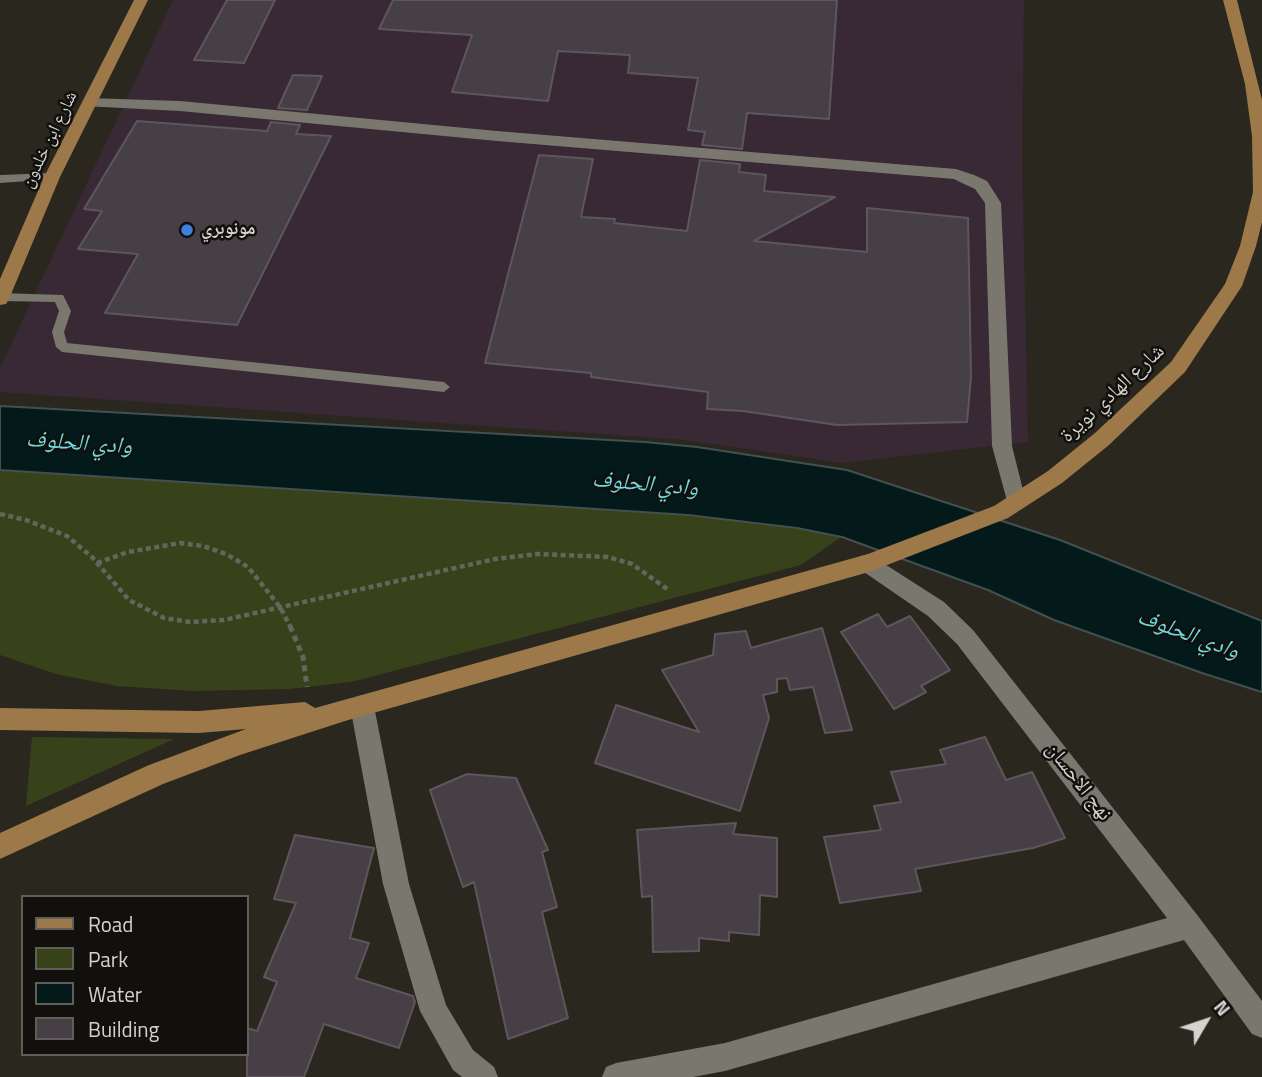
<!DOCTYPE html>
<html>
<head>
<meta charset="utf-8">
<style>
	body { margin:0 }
	#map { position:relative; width:1262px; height:1077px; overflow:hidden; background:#2a271f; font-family:"Titillium Web",sans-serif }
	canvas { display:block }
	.legend { position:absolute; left:21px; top:895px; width:228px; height:161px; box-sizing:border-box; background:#11100c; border:2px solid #5f5e59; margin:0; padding:9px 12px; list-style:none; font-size:21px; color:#d3d2cd }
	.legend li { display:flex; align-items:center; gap:14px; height:35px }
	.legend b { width:35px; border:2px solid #5f5e59 }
	.north { position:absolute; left:1171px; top:986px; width:70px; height:70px; -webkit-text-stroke:5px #11100c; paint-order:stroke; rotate:51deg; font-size:19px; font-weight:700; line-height:28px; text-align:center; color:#d3d2cd }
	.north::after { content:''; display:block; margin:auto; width:24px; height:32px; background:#d3d2cd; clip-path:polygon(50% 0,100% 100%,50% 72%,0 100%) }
</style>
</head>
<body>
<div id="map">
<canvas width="1262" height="1077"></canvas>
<ul class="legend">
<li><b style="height:9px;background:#9d7849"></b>Road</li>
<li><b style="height:19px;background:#38421a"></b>Park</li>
<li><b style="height:19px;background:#04191a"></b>Water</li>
<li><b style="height:19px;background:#463f45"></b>Building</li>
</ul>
<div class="north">N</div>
</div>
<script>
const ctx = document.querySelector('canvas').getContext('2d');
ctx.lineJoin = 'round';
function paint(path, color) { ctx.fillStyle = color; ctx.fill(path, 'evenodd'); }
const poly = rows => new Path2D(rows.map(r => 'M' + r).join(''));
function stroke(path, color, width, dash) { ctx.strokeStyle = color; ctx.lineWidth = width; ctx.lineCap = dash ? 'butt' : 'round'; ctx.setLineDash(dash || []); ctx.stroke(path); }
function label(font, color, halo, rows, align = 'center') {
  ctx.font = font + ' "Titillium Web","Noto Naskh Arabic",sans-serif'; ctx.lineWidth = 5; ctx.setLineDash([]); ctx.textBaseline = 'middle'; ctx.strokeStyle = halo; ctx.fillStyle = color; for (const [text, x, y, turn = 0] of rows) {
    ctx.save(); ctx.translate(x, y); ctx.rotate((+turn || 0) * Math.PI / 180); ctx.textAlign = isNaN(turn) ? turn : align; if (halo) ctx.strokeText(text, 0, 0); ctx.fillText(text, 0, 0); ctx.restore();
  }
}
paint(poly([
	[173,0,1024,0,1022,153,1028,442,842,463,685,440,0,392,0,368]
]), '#382935');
paint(poly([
	[0,470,688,515,797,528,841,537,801,565,351,682,289,689,193,691,117,686,56,674,0,655],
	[32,737,33,737,174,739,26,806]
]), '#38421a');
const water = poly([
	[0,406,645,442,697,447,847,470,1060,540,1262,621,1262,692,1202,673,1054,620,988,590,842,537,797,528,688,515,0,470,0,406]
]);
paint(water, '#04191a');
stroke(water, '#425050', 2);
const building = poly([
	[227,0,275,0,244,63,194,60,227,0],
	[393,0,837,0,829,119,747,113,742,149,702,145,705,132,688,130,698,78,628,73,630,55,558,51,548,101,452,92,472,35,379,29,393,0],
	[293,75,322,76,307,110,278,108,293,75],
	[137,121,267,131,271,122,300,125,296,134,331,136,237,325,105,313,138,254,78,249,102,211,84,209,137,121],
	[539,155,593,159,581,217,615,219,614,223,687,231,700,160,740,164,739,172,766,175,764,191,835,197,754,241,867,252,867,208,968,218,971,377,967,422,837,425,743,411,707,409,708,392,591,377,591,373,485,363,539,155],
	[878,614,887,627,910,616,950,670,921,686,926,692,894,709,841,632,878,614],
	[822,628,852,730,825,733,813,687,790,690,787,678,777,679,777,692,763,695,769,718,740,811,595,763,616,705,699,732,662,670,713,655,715,634,746,631,751,648,822,628],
	[985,737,1006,780,1032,772,1065,838,1033,848,915,869,921,891,840,903,824,837,881,830,874,806,901,802,891,772,946,764,940,750,985,737],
	[467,774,516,778,548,850,542,852,557,907,542,912,568,1018,508,1039,474,882,463,887,430,790,467,774],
	[736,823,733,834,777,838,777,897,760,895,759,935,729,932,729,941,699,938,699,951,653,952,652,896,642,897,637,830,736,823],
	[295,835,374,848,350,938,369,943,356,978,413,996,415,1002,399,1048,324,1024,304,1077,247,1077,247,1028,257,1031,277,982,264,977,296,903,274,899,295,835]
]);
paint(building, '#463f45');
stroke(building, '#5d565d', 2);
stroke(poly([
	[0,514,26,520,67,536,92,557,129,600,164,618,190,622,224,620,495,559,538,554,608,557,632,564,670,591],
	[97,563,128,552,180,543,203,546,226,554,248,567,280,607,291,628]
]), '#66645d', 4.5, [5, 3.5]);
stroke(poly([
	[290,626,303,657,307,687]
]), '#66645d', 5, [6, 4.5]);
paint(poly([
	[52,173,57,177,56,179,0,183,0,175,52,173],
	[0,293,63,295,71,311,64,332,67,343,444,382,450,387,444,392,62,352,56,347,52,332,59,311,55,302,1,301,0,293]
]), '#7a776e');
paint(poly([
	[89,98,180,101,497,131,956,169,974,175,987,181,1001,203,1012,446,1026,502,1023,508,1016,511,1009,508,992,446,985,203,975,189,962,183,954,179,497,141,180,111,84,106,82,103,89,98],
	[869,554,944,602,973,630,1198,916,1262,1001,1262,1038,1252,1034,1184,940,725,1071,693,1077,602,1077,606,1067,616,1063,725,1043,1167,918,957,644,928,616,861,570,858,563,861,556,869,554],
	[362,695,370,698,374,706,409,884,446,1005,473,1050,494,1067,498,1077,462,1077,453,1070,420,1011,383,884,350,706,354,698,362,695]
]), '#7a776e');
paint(poly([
	[134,0,148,0,60,177,9,299,6,304,0,305,0,279,44,177,134,0],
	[1223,0,1237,0,1262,100,1262,222,1256,246,1242,286,1185,372,1109,445,1062,483,1008,518,869,572,345,721,240,755,163,784,0,859,0,833,149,765,246,729,199,733,0,730,0,708,199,711,305,702,315,708,868,554,994,506,1048,471,1095,433,1171,362,1225,284,1240,246,1253,192,1252,136,1245,84,1223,0]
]), '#9d7849');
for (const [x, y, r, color] of [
	[187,230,7,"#3f7fe0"]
]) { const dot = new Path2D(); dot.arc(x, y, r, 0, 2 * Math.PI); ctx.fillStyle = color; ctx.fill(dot); stroke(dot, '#11100c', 2.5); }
label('18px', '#d3d2cd', '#11100c', [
	["شارع ابن خلدون",50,140,-64]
]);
label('bold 18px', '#d3d2cd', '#11100c', [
	["مونوبري",201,230]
], 'left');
label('21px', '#d3d2cd', '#11100c', [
	["شارع الهادي نويرة",1113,394,-43],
	["نهج الاحسان",1078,782,52]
]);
label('italic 23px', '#6ed9df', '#11100c', [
	["وادي الحلوف",79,444,4],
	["وادي الحلوف",645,485,5],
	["وادي الحلوف",1188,635,20]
]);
</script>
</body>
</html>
